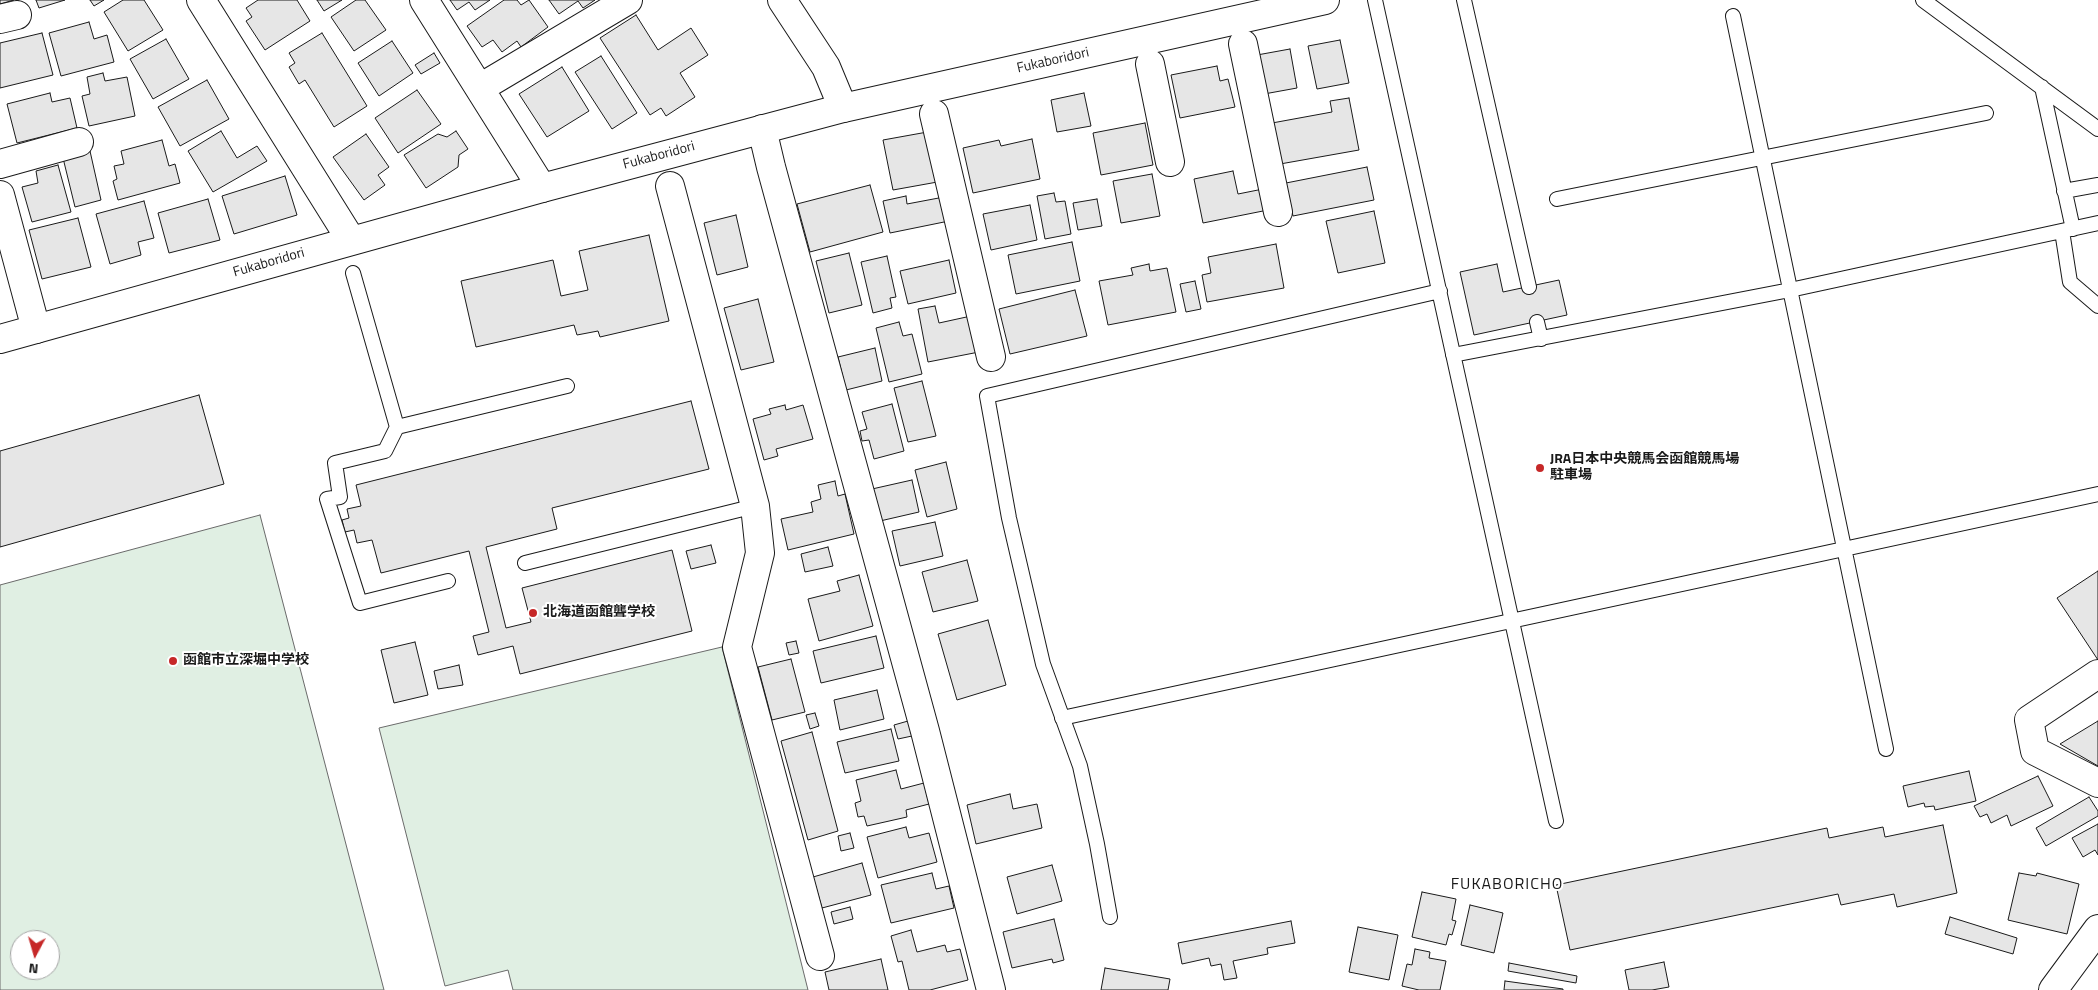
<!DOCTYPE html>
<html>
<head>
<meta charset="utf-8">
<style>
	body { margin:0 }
	#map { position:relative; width:2098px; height:990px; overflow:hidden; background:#fff; font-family:"Titillium Web",sans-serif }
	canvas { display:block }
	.north { position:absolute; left:10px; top:930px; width:50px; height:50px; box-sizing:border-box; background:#fff; border:1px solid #a3a3a3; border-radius:50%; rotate:186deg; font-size:14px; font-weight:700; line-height:20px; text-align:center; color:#1a1a1a }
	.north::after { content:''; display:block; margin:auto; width:18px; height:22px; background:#c62828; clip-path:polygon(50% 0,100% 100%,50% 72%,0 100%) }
</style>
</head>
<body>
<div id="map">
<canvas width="2098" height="990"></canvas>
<div class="north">N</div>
</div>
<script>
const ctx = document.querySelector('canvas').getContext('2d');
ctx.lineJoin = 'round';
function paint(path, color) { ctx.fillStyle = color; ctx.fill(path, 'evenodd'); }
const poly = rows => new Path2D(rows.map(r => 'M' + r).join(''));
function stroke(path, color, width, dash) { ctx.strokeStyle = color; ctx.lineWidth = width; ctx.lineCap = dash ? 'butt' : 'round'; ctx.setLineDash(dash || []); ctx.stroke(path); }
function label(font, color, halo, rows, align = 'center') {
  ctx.font = font + ' "Titillium Web","Noto Sans JP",sans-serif'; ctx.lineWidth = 4; ctx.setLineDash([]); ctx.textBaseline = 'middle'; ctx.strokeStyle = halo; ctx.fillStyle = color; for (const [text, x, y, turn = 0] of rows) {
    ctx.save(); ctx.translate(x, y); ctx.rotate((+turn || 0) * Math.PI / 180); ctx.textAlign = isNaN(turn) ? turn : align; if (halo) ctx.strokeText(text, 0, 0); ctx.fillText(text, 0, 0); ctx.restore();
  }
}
const green = poly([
	[260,515,384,990,0,990,0,585,260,515],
	[20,940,50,940,50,970,20,970,20,940],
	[722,647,808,990,513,990,508,970,445,986,379,728,722,647]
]);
paint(green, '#e0efe3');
stroke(green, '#6a6a6a', 1);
const building = poly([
	[0,0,14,0,0,4,0,0],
	[36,0,65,0,39,8,36,0],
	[90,0,104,0,94,6,90,0],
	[123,0,144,0,163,30,128,51,104,12,123,0],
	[258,0,297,0,310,21,265,50,246,21,252,17,246,8,258,0],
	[317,0,342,0,324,11,317,0],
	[356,0,365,0,386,30,354,51,331,17,356,0],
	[450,0,490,0,475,10,469,2,457,10,450,0],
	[504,0,517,0,521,5,529,0,548,27,521,47,517,41,502,52,493,40,482,47,467,26,504,0],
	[549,0,595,0,583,8,578,1,559,14,549,0],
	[636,15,658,50,691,28,708,55,680,73,695,97,666,116,661,108,650,115,600,38,636,15],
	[89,22,94,39,107,35,114,62,61,76,49,33,89,22],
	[42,33,53,75,0,88,0,43,42,33],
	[322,33,367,106,334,127,305,80,299,84,289,67,295,63,289,53,322,33],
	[166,39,189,79,153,99,130,59,166,39],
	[1340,40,1349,83,1317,89,1308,46,1340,40],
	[392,41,413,73,379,96,358,63,392,41],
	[1290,49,1297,88,1264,94,1257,55,1290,49],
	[434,53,440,63,421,74,415,65,434,53],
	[601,56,637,113,612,129,575,72,601,56],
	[1217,66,1220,81,1228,79,1235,107,1180,118,1171,75,1217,66],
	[562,67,589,111,547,137,519,94,562,67],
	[103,73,105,81,127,77,135,116,89,126,82,96,90,94,87,77,103,73],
	[207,80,229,119,180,146,158,107,207,80],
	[417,90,441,124,398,153,375,118,417,90],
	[50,93,52,102,70,98,77,128,17,143,7,104,50,93],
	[1084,93,1091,126,1057,132,1051,100,1084,93],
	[1349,98,1359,150,1280,164,1272,123,1332,112,1330,101,1349,98],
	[1145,123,1153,165,1101,175,1093,133,1145,123],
	[221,131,237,158,257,146,267,161,213,192,188,151,221,131],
	[456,131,468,149,459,155,458,167,426,188,404,155,438,134,447,137,456,131],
	[933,131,943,181,893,190,883,140,933,131],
	[366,134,389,167,378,175,385,185,364,200,333,157,366,134],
	[1032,139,1040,179,973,193,963,148,999,140,1001,146,1032,139],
	[162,140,169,166,175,164,180,183,118,200,113,181,117,179,114,166,124,164,121,151,162,140],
	[90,151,101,200,75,207,63,158,90,151],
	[58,165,71,212,32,222,22,187,38,183,36,171,58,165],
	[1367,167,1374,200,1293,216,1286,183,1367,167],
	[1233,171,1238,194,1263,189,1268,210,1203,223,1194,179,1233,171],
	[1152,174,1160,216,1121,223,1113,181,1152,174],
	[285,176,297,215,234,234,222,196,285,176],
	[870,185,883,232,810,252,797,204,870,185],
	[1054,193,1056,202,1065,201,1071,234,1045,239,1037,196,1054,193],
	[906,196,907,204,944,197,949,221,890,233,883,201,906,196],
	[208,199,220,240,169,253,158,213,208,199],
	[1097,199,1102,226,1078,230,1073,203,1097,199],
	[144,201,154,238,138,242,141,255,110,264,96,214,144,201],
	[1030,205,1037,240,991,250,983,214,1030,205],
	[1374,211,1385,263,1338,273,1326,221,1374,211],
	[736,215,748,267,717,275,704,223,736,215],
	[78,218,91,267,42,279,29,230,78,218],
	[649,235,669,321,600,337,598,331,577,335,574,325,476,347,461,281,553,260,561,296,588,290,579,251,649,235],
	[1072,242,1080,281,1016,294,1008,255,1072,242],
	[1276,244,1284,288,1207,302,1202,275,1211,273,1208,257,1276,244],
	[849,253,862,305,829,313,816,261,849,253],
	[887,256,896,297,890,298,892,308,873,313,861,262,887,256],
	[949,260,956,293,908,304,900,271,949,260],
	[1149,264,1150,271,1167,268,1176,312,1108,325,1099,281,1133,275,1131,268,1149,264],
	[1497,264,1503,292,1559,280,1567,315,1474,335,1460,272,1497,264],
	[1195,281,1201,309,1186,312,1180,284,1195,281],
	[1075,290,1087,336,1010,354,999,309,1075,290],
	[758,299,774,362,741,370,724,308,758,299],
	[935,306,939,323,971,316,979,352,928,362,918,309,935,306],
	[899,322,903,336,912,334,922,374,889,382,876,328,899,322],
	[875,348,882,381,846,390,838,357,875,348],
	[922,381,936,436,908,442,894,388,922,381],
	[199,395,224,484,0,547,0,451,199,395],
	[691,401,709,469,552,508,557,529,486,547,506,628,531,622,522,588,672,550,692,631,520,674,513,646,478,655,473,636,489,632,469,551,381,573,372,540,357,543,354,530,345,532,342,520,349,518,347,509,361,506,356,485,691,401],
	[892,404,904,451,874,459,869,440,862,441,860,431,867,429,862,412,892,404],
	[785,405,786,410,803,405,813,439,776,449,778,456,764,460,753,419,771,414,769,409,785,405],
	[946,462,957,509,927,517,915,470,946,462],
	[912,480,919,512,880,521,872,489,912,480],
	[835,481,838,496,845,494,854,534,788,550,781,519,813,512,811,502,821,499,818,485,835,481],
	[935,522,943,556,900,566,892,531,935,522],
	[711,545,716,563,691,569,686,551,711,545],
	[828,547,833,566,805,572,801,554,828,547],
	[967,560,978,601,933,612,922,572,967,560],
	[2098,571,2098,660,2057,598,2098,571],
	[859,575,873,626,819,641,808,599,840,591,837,581,859,575],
	[988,620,1006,685,957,700,938,634,988,620],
	[876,636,884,668,821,683,813,651,876,636],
	[796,641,799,653,789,655,786,643,796,641],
	[415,642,428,695,394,703,381,650,415,642],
	[791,659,805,712,772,720,758,667,791,659],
	[459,665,463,685,438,689,434,671,459,665],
	[877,690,884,719,840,730,834,700,877,690],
	[815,713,819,726,810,729,806,715,815,713],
	[908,721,912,736,898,739,894,725,908,721],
	[2098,721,2098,766,2060,744,2098,721],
	[891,729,899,761,845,773,837,742,891,729],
	[812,732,838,831,808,840,781,741,812,732],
	[896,770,901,789,924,783,929,804,906,810,907,817,867,826,864,816,858,817,855,803,861,801,856,780,896,770],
	[1969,771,1976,801,1935,810,1934,806,1925,807,1924,803,1908,807,1903,786,1969,771],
	[2038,776,2053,806,2011,826,2007,815,1991,823,1987,814,1980,817,1974,806,2038,776],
	[1010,794,1013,809,1037,804,1042,828,976,844,967,805,1010,794],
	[2089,797,2098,811,2098,816,2046,846,2036,828,2089,797],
	[2098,824,2098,855,2095,850,2083,857,2072,838,2098,824],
	[1943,825,1957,893,1897,907,1894,894,1841,905,1838,894,1570,950,1556,885,1827,828,1829,838,1883,827,1885,837,1943,825],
	[906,827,909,838,929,833,937,862,878,878,867,837,906,827],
	[850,833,854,848,841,851,838,836,850,833],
	[862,863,871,895,822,908,813,877,862,863],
	[1052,865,1062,901,1017,914,1007,877,1052,865],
	[932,873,936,889,949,886,954,908,891,923,881,885,932,873],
	[2019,873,2036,876,2037,873,2079,884,2067,934,2008,920,2019,873],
	[1422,892,1456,899,1452,920,1456,921,1452,935,1449,934,1446,945,1412,937,1422,892],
	[1470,905,1503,913,1494,953,1461,945,1470,905],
	[850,907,853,919,834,924,831,912,850,907],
	[1950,917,2017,938,2013,954,1945,934,1950,917],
	[1054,919,1064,960,1053,963,1052,959,1012,968,1003,932,1054,919],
	[1291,921,1295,943,1267,948,1268,954,1233,961,1237,978,1224,980,1221,964,1211,966,1209,958,1182,964,1178,943,1291,921],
	[1358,927,1398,935,1389,980,1349,972,1358,927],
	[911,930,917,952,945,945,947,952,960,949,968,980,930,990,909,990,902,961,898,962,891,936,911,930],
	[1415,949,1430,952,1429,958,1446,961,1440,990,1419,990,1402,986,1407,964,1412,965,1415,949],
	[881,959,888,990,829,990,825,972,881,959],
	[1664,962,1669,987,1652,990,1629,990,1625,970,1664,962],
	[1509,963,1577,976,1576,983,1508,971,1509,963],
	[1105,968,1170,979,1168,990,1101,990,1105,968],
	[1505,981,1563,989,1563,990,1504,990,1505,981]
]);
paint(building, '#e6e6e6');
stroke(building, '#1a1a1a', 1);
const lane = poly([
	[1375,0,1556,821],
	[1464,0,1529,287],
	[1923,0,2098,129],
	[1733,16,1886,749],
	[2042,87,2073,229],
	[2064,191,2098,185],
	[1557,199,1986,113],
	[2062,231,2070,282,2098,306],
	[353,273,397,427,567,386],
	[1537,322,1541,339],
	[1453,355,1790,290,2098,223],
	[397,427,385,451,335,463,340,497,327,499,360,603,448,581],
	[525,563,755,506],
	[1062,718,2098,494],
	[1110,917,1097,844,1080,766,1043,664,1009,518,987,396,1440,291]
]);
const street = poly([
	[201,0,351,240],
	[424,0,542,188],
	[782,0,826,67,843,108],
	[0,19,17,15],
	[1243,44,1278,212],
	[1150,64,1170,162],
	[480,88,628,0],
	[934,114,991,357],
	[762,129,771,167,925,731,991,990],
	[0,164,79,142],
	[670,186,755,506,760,553,737,647,820,956],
	[0,195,36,329],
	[2098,674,2029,720,2035,751,2098,783],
	[2053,990,2098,929]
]);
const secondary = poly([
	[0,339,542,188,843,108,1325,0]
]);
stroke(lane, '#1a1a1a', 16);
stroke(street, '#1a1a1a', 30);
stroke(secondary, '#1a1a1a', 30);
stroke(lane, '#fff', 14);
stroke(street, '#fff', 28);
stroke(secondary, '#fff', 28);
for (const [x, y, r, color] of [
	[1540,468,5,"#c62828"],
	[533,613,5,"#c62828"],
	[173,661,5,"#c62828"]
]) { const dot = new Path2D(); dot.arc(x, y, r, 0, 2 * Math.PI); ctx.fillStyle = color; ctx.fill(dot); stroke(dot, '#fff', 2); }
label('14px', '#1a1a1a', '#fff', [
	["Fukaboridori",1053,61,-13],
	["Fukaboridori",659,156,-15],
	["Fukaboridori",269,263,-16]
]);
label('bold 14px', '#1a1a1a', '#fff', [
	["JRA日本中央競馬会函館競馬場",1550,460],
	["駐車場",1550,476],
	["北海道函館聾学校",543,613],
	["函館市立深堀中学校",183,661]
], 'left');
ctx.letterSpacing = '1px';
label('16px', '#1a1a1a', '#fff', [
	["FUKABORICHO",1507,885]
]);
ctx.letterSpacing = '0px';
</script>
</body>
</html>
